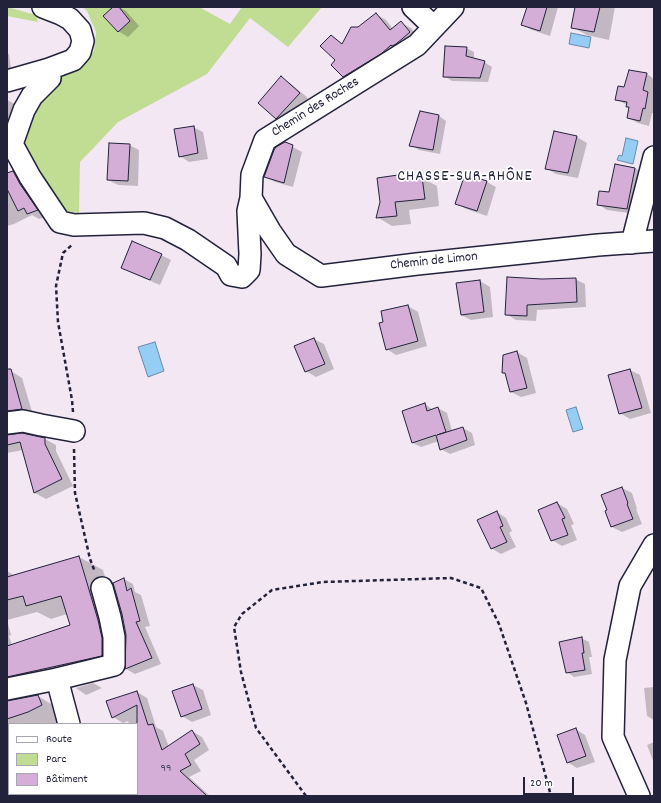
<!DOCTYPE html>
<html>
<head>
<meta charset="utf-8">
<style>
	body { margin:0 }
	#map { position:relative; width:661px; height:803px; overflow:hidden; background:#f2e7f3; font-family:Dekko,sans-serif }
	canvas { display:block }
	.frame { position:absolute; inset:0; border:8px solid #22223b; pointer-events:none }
	.legend { position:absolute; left:8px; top:723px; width:130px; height:72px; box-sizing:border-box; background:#fff; border:1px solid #a7a7b1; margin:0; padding:5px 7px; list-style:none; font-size:12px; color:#22223b }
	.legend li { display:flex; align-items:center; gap:8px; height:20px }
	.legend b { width:20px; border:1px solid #a7a7b1 }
	.scale { position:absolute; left:523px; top:777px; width:51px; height:18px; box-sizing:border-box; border:2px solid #22223b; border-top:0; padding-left:5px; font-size:12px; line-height:14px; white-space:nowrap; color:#22223b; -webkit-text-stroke:3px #fff; paint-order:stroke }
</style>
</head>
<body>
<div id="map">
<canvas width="661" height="803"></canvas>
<div class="frame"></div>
<ul class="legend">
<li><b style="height:5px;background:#fff"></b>Route</li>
<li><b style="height:11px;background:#c1dc93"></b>Parc</li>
<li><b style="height:11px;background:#d4aed7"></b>Bâtiment</li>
</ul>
<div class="scale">20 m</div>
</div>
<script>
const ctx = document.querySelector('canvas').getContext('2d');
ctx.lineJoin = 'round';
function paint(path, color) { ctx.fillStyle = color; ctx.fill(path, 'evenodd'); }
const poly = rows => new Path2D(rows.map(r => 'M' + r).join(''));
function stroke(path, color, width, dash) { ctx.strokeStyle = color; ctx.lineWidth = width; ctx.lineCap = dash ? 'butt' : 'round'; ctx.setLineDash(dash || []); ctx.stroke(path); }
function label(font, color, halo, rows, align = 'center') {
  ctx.font = font + ' Dekko,sans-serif'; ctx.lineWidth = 3.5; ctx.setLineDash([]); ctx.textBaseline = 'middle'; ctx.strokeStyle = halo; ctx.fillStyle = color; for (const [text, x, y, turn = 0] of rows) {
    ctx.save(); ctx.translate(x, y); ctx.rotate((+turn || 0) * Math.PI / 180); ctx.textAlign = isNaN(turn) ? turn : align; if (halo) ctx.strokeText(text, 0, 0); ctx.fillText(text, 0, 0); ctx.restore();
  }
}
paint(poly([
	[7,7,36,15,38,22,7,16],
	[83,7,199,7,230,24,242,7,322,7,288,47,250,18,207,74,118,122,80,162,79,213,65,211,17,141,30,109,57,76,82,63,94,51,96,32,87,11]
]), '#c1dc93');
const water = poly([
	[571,33,591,37,589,48,569,44,571,33],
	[626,138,638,141,633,164,617,160,619,155,622,156,626,138],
	[155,342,164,371,148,377,138,347,155,342],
	[576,407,583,429,573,432,566,410,576,407]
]);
paint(water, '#96cdf5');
stroke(water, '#6889ab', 1);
paint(poly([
	[114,7,119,7,126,11,139,26,128,37,118,31],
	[528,7,558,7,550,36,532,30,523,25],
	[576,7,615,7,609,40,587,35,572,27],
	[376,14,386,20,393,29,401,23,411,28,419,38,354,82,344,76,336,60,331,36,343,44,358,28],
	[466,48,474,52,474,59,484,62,492,67,488,82,452,81,444,76],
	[7,53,9,54,14,90,7,91],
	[629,71,647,74,654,79,653,95,654,96,654,113,652,113,649,126,638,123,628,118,630,108,627,106,627,105,616,99,625,88],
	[282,78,290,83,308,98,285,123,277,118],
	[7,100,17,105,20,119,7,123],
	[421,112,439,116,446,121,440,154,419,150,411,145],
	[193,127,203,132,208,159,189,162,180,156],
	[554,132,577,137,587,143,578,178,556,174,546,168],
	[285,143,302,152,293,187,275,182,265,177],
	[129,145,139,150,138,186,118,185,108,180],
	[635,168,644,174,636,214,607,210,598,204],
	[13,172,24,179,48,216,39,219,32,215,14,224,7,226,7,175],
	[466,175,487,182,496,187,487,216,466,209,457,203],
	[397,176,404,180,422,178,437,186,439,206,409,210,411,224,392,226,377,217],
	[161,255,171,260,160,285,132,273,122,267],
	[575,279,585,284,586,307,537,310,536,321,516,320,506,314,542,280],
	[480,281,490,287,493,317,471,320,461,315],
	[408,306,418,312,427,346,396,355,387,349],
	[314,339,324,344,334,369,316,377,306,371],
	[517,352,527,358,536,393,521,397,511,392,506,374,503,373],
	[630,370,640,375,651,413,630,419,620,413],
	[11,371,22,378,33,415,7,424,7,372],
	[425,404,433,410,438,408,447,413,452,431,463,428,472,433,475,445,450,454,441,449,439,441,421,447,413,443],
	[7,434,8,436,45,439,56,445,56,451,73,486,46,499,35,493,23,450,7,453],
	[622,488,632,493,637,509,636,509,642,524,622,532,612,527,606,512],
	[557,503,567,509,574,524,571,525,577,540,562,546,552,540],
	[497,512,506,518,512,531,509,533,516,547,501,554,491,548],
	[79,557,103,570,122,634,125,653,127,635,124,579,133,584,135,592,141,595,150,626,145,627,161,664,135,674,126,669,29,690,22,694,18,700,38,696,61,710,65,719,54,724,9,724,9,735,7,734,7,620,11,635,9,636,12,645,71,626,67,614,51,619,37,612,7,620,7,571,15,576],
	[581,638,589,642,592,657,589,657,592,674,574,677,567,672],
	[93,683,102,688,86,695,76,688],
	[193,685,203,690,211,715,192,722,182,716,173,692],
	[654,687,654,720,647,716,644,688],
	[137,692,147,698,156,727,163,731,169,747,192,731,202,737,209,750,194,760,201,771,189,777,210,796,116,796,116,794,137,794,137,724,129,724,128,721,123,723,113,717],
	[575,729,585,735,595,762,577,768,567,762],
	[654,742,654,763,647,745]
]), '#0003');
const building = poly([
	[113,7,119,7,130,21,118,32,103,16,113,7],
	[527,7,547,7,540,31,521,25,527,7],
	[575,7,600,7,594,32,571,28,575,7],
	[376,13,390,30,401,21,410,32,396,44,392,46,391,45,381,54,343,77,331,65,335,60,320,46,331,35,342,44,351,27,358,27,376,13],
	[445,46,467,47,466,56,485,61,480,78,443,77,445,46],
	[629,70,647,73,643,90,648,92,645,109,643,108,640,121,627,118,629,107,626,107,627,102,615,100,618,86,624,87,629,70],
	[281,76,300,93,276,119,258,103,281,76],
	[420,111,439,115,433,150,409,146,420,111],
	[194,126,198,153,179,157,174,129,194,126],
	[554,131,577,136,568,173,545,169,554,131],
	[285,142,293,145,284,183,264,177,274,150,276,147,285,142],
	[109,143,130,144,128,181,107,180,109,143],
	[615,164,635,168,627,209,597,205,599,191,609,192,615,164],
	[13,171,20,184,38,210,27,214,24,208,18,211,7,189,7,173,13,171],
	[465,174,487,181,477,211,455,204,465,174],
	[398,175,399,179,422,177,425,199,395,202,397,216,376,218,380,202,377,178,398,175],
	[132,241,162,254,150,280,121,268,132,241],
	[507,277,542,279,576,278,577,302,527,305,527,316,505,315,507,277],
	[480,280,484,312,461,315,456,283,480,280],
	[408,305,418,341,386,350,379,323,383,322,381,311,408,305],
	[314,338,325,364,305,372,294,346,314,338],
	[517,351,527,388,510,392,505,373,502,373,503,355,517,351],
	[7,369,11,369,22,409,7,411,7,369],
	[630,369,642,408,619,414,608,375,630,369],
	[425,403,427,411,438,407,446,432,437,435,463,427,467,440,440,450,436,435,412,443,402,411,425,403],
	[22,433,45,438,45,444,62,479,34,493,20,442,7,445,7,435,22,433],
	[622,487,628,503,627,504,633,519,611,527,605,511,607,510,601,495,622,487],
	[557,502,565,518,562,519,568,535,551,541,538,510,557,502],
	[497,511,503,526,500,527,507,542,491,549,477,520,497,511],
	[79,556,98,620,102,638,102,656,7,677,7,646,70,625,61,596,26,606,23,596,7,600,7,577,79,556],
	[124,578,127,591,131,588,140,621,136,622,152,658,125,669,126,635,122,614,113,583,124,578],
	[582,637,584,653,582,653,585,670,566,673,559,642,582,637],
	[193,684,202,709,181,717,172,691,193,684],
	[137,691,148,725,153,724,162,750,192,730,200,744,185,754,191,765,180,771,207,796,137,796,137,705,112,718,106,701,137,691],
	[38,695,42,705,28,712,7,719,7,701,38,695],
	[576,728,586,756,567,763,557,735,576,728]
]);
paint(building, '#d4aed7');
stroke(building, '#22223b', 1);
const minor = poly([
	[413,7,434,27],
	[49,69,50,78,32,96,24,110,12,144,30,177,60,222,74,225,144,223,165,228,188,240,226,266,231,275,242,277,249,270,250,254,248,211,251,198,252,175,265,140,417,45,453,7],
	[7,81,49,69,73,60,80,52,83,41,80,30,70,19,61,14,43,7],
	[251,198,270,231,286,254,321,276,417,264,598,245,654,241],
	[632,243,654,157],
	[7,423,23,421,41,425,74,431],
	[57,679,69,724],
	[7,689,57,679,114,665,114,637,110,617,102,588],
	[102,794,104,796],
	[639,796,613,737,615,660,630,586,654,545]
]);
stroke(minor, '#22223b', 24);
stroke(poly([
	[73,412,72,400,58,322,56,286,63,253,73,244],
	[74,449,75,493,90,559,95,572],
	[306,796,256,728,241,672,234,627,242,614,272,590,323,582,451,578,481,588,499,624,526,703,551,796]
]), '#22223b', 2.5, [4, 3]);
stroke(minor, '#fff', 21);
label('12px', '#4e4562', null, [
	["99",166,769]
]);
label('14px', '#22223b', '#fff', [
	["Chemin des Roches",316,108,-32],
	["Chemin de Limon",434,262,-6]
]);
ctx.letterSpacing = '1px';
label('16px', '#22223b', '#fff', [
	["CHASSE-SUR-RHÔNE",465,178]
]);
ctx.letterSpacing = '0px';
</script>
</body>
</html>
